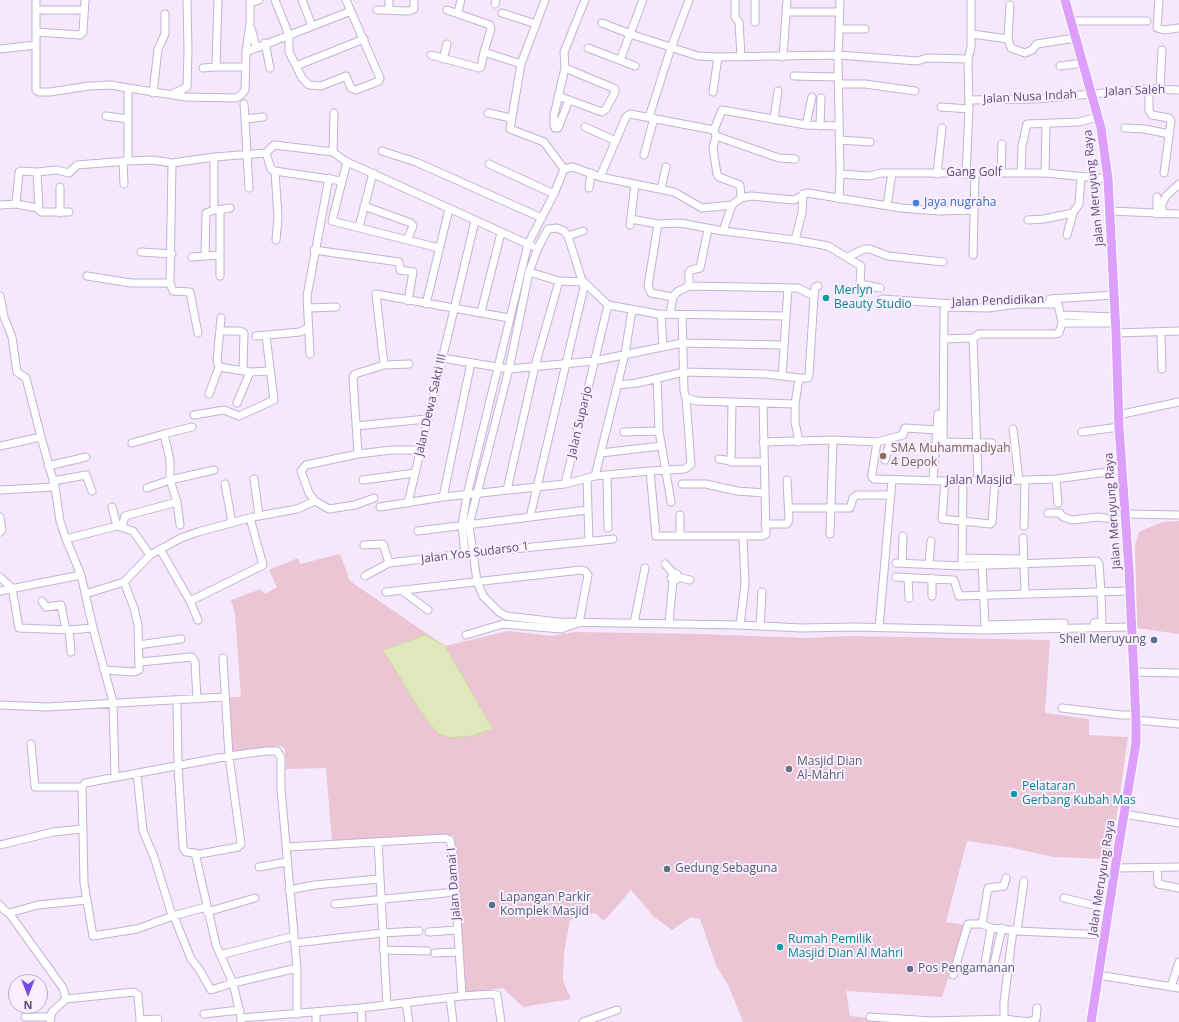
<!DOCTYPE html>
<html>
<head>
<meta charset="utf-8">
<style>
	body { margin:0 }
	#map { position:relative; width:1179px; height:1022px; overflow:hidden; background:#f5e8fd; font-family:"Open Sans",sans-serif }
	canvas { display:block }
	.north { position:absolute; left:8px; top:974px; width:40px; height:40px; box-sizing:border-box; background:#f9efff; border:1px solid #baadc9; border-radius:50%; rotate:180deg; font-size:11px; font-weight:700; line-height:16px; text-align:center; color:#5c4b78 }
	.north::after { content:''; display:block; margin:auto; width:14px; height:18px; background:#734be8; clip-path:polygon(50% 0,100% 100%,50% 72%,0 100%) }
</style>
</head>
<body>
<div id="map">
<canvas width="1179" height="1022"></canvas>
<div class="north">N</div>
</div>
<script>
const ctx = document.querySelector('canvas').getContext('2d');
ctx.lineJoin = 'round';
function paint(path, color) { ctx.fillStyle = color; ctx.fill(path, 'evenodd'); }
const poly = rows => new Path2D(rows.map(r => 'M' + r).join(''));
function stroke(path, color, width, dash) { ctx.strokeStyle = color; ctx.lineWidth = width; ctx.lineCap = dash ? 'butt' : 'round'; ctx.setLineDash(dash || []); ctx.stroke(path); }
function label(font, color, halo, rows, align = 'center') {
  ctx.font = font + ' "Open Sans",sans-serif'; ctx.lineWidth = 4; ctx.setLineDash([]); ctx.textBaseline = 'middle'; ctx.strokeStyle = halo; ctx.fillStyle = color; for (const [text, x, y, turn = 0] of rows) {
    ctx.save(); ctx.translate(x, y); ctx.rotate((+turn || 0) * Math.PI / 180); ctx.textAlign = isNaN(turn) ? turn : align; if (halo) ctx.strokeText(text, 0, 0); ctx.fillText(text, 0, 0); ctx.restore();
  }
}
paint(poly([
	[1179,521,1179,634,1137,628,1135,546,1139,532,1162,522],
	[340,554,350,581,445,646,508,631,553,636,574,632,700,634,807,638,849,636,1050,640,1045,713,1089,719,1089,735,1128,737,1111,855,1109,854,1104,859,1053,857,1008,847,967,841,946,922,965,925,942,997,846,991,850,1016,903,1022,743,1022,729,987,716,965,700,919,691,917,672,930,654,917,631,890,604,921,595,913,570,920,564,953,563,981,571,999,523,1007,503,988,466,992,454,835,332,842,326,768,286,769,285,749,281,746,230,752,228,697,241,697,235,614,231,600,261,589,265,594,277,587,269,570,298,558,300,564]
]), '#ebc5d4');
const water = poly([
	[426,635,445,646,493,729,471,736,450,738,437,733,419,709,383,650,426,635]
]);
paint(water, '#e0e7bb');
stroke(water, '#cfd9a1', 1);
const minor = poly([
	[36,0,36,90,39,92,50,92,89,86,111,85,128,88,128,161],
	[218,0,216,67,246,67],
	[275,0,289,35,289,52,302,78,309,85,321,86,346,76,351,88,356,90,379,81,380,78,346,0],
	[302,0,312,26],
	[545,0,521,64,510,129,544,142,564,169],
	[735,0,735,17,739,22,741,57],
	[1159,0,1157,28,1164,30,1179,28],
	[250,3,259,0],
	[495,4,496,0],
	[36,10,84,10],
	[377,10,409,11,414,9,414,0],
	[389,10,389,0],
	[447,10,490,25,491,29,484,52],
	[458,12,461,0],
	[786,12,840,12],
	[502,13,536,24],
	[1071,21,1147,21],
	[755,22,755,0],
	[602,23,630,34,698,56,718,57,838,55,917,61,927,58,968,59,969,109,966,174],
	[251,28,256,47],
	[839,29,865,29],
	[36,32,80,35,83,32,85,0],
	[972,34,1008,39,1011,48,1025,53,1032,50,1037,44,1075,38],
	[1008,39,1010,5],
	[265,43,270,68],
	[588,48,635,66],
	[0,49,36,45],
	[246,52,351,11],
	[431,55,479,68,481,67,484,52,521,64],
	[783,57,787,0],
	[443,59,447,44],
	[968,59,971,47,971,0],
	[620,60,643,0],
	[296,66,364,39],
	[1060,66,1083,63],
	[203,68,216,67],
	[794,76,838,77],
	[838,84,865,84,915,91],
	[128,88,186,97,236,98,241,95,245,90,246,52,250,24,250,0],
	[1149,89,1149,111,1152,115,1169,118,1171,121,1164,173],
	[1160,89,1162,50],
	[713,92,718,57],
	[153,93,158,49,165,34,165,14],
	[172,94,187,87,188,51,187,0],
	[558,96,602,112,606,109,615,92,615,89,613,88,565,68],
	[569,100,558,128,555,128,554,125,554,115,565,68,564,52,585,0],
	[969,100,1035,99,1149,89,1179,90],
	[244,104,245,119],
	[941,107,969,109],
	[488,113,511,118],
	[106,116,128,119],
	[649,117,671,48,689,0],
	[774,119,778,91],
	[806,125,812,97],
	[820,126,821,98],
	[838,126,806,125,722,110,714,130,716,136,713,148,717,174,719,177,740,185,741,198,751,196,794,200,807,193,901,208,939,211,974,210],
	[585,127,616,141],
	[1125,128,1145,129,1169,134],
	[716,136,779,158,795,159],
	[839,140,870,142],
	[382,151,416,162,542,218],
	[333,152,334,113],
	[266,153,274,145,333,152,345,161,532,246],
	[644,155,654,118],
	[123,161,124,184],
	[347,162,332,221,439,248],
	[489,164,554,194],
	[275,171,278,217,276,240],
	[37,172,39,210,41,212,69,212],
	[1001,173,1002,144],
	[1021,173,1022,146,1027,124,1079,122,1098,117],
	[1045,173,1046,124],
	[840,174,869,176,881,173,1045,173,1108,179],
	[937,174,942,128],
	[600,177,626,117,630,114,714,130],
	[249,188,245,119,263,117],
	[589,188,591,173],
	[661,189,666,167],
	[839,199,840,174,838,62,840,0],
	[16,204,38,208],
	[0,205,16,204,19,172,21,171,37,172,57,170,69,173,77,165,128,161,152,160,172,163,214,157,266,153,271,169,275,171,342,181],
	[887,205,892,173],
	[364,206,411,223,413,226,407,240],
	[217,210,230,208],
	[220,210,220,276],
	[1110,211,1179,214],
	[60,213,60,187],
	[1157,214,1157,197],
	[1162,214,1162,204,1166,196,1179,184],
	[631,219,658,224,680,223,723,231,795,240,828,246,861,266,860,284,880,288],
	[1028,220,1044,219,1073,213,1079,204,1081,177],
	[658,224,648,286,651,293,673,297],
	[630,225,635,185],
	[359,227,373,173],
	[723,231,732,205],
	[1067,235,1073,213],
	[568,236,583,231],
	[795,240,802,213,803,194],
	[314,250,399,262,400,270,413,272,408,301],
	[141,252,172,254],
	[973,255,975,174],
	[205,256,206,213,214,210,214,157],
	[192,257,220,255],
	[848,257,864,249,870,249,888,256,943,262],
	[529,272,559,281,584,282],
	[87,276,131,283,170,283,172,163],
	[584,282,608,305,658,314,786,316],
	[170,283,173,291,190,292,198,333],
	[689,286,689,272,691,270,700,268,708,229],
	[0,296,4,317,12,337,17,372,26,378,41,437],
	[882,299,953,304],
	[1050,299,1114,295],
	[426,304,449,209],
	[309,308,336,307],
	[632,310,625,354,595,476,650,471,656,536,762,536,766,534,763,403],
	[481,312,501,233],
	[661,314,663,347],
	[670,314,673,297,677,292,689,286,798,288,814,296],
	[1061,315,1115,317],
	[1062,323,1116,323],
	[220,331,240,331,244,333,243,370],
	[1116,333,1179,331],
	[256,336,300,332,308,328],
	[1161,336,1162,369],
	[973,338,978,480],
	[944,339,973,338,979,334,1056,334,1059,333,1062,323,1058,304,1018,304,988,308,947,307,944,310,943,438,944,442,992,443],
	[310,354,307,296,329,178],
	[442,358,509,369,594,361,682,343,783,345],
	[384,365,409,364],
	[219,367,217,361,221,318],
	[782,376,788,288],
	[657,379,659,431,671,502],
	[618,385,637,383,684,372,766,374,799,378],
	[209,394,219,367,250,372],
	[686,398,697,401,795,404],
	[732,402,731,462,763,462],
	[237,403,250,372,270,371],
	[194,415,224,410,239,416,274,400,266,336],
	[1118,415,1179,402],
	[356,426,427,419],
	[1013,429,1019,480],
	[624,432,659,431],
	[1082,432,1119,427],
	[763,442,833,440,877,442,903,435,905,428,938,430],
	[799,442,795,422,795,404,799,378,808,378,809,376,814,296,815,287,818,286],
	[877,442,872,474,872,477,874,479,945,481,1025,480,1056,479,1122,470],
	[132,443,164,434],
	[0,446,41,437,55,487],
	[601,453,661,446],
	[358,454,353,377,355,374,384,365,376,294,509,318],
	[719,459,731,461],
	[885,460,891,439],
	[48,466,86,457],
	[650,471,685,469,691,464,686,398,684,391,682,315],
	[607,475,608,528],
	[254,479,259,516],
	[587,479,589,541],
	[1056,479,1058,503],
	[363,480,415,473],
	[933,480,938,414],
	[53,481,86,475,92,491],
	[945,481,942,519,990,524,992,522,995,480],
	[225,484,232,523],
	[565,484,608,305],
	[682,484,706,484,737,491,764,493],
	[147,488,170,480,214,470],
	[0,490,55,487,60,521,66,539,117,526,133,531,150,555,181,538,198,532,253,517,297,509,315,501,309,493,301,471,306,465,358,454,392,450,420,450],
	[507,490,535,366,559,281],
	[443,497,471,363],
	[315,501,329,509,355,505,374,498],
	[408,503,475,221],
	[112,507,117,526],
	[380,507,443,497,565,484,595,476],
	[789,508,850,508,853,498,857,495,891,495],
	[1048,513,1060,513,1063,517,1072,520,1098,517,1126,521],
	[1125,514,1179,515],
	[680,515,680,536],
	[0,517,2,530,0,532],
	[530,517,584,287,568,236,564,231,557,228,548,229,538,248,529,272,509,369,469,525,477,581,483,596,499,612,506,616,558,622,740,625,802,628,855,627,984,630,1132,627],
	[765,524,787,524,789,520,787,480],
	[180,525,177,502,170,480,170,460,164,434,192,427],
	[1024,526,1025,480],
	[122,527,125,516,177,502],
	[418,531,587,510],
	[830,534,833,440],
	[1023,538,1025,594],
	[66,539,81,575,93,628,113,702,115,776],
	[364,545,383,544,389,563],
	[160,549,190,601,198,620],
	[465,554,462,525,467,495,528,244,554,194,564,169,573,167,600,177,674,192,702,208,732,205,741,198],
	[962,558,1022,559],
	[896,563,962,566,1097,561,1099,564,1101,592,1102,622,1094,623],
	[902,563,903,536],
	[665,564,673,573],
	[929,564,931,541],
	[982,565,985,625,1064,623],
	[962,566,963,480],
	[673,573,677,574,678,577,676,580,671,578,673,573],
	[365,576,389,563,473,553,613,539],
	[0,577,12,588,19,628,69,630,93,628],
	[678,577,690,580],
	[896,577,954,580,959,596,1130,591],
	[908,578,909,598],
	[401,590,428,610],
	[0,591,81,575],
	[386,592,581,570,585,571,588,575,579,623],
	[85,594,124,582,150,555],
	[932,596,932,578],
	[42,601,46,607,61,605,66,630],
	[190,601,263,565,250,518],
	[634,623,645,568],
	[669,623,673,580],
	[740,625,745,584,743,536],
	[760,626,762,592],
	[879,628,892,480],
	[69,630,71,652],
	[466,635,503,624,561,629,575,624],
	[138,645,181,639],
	[140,662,192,657,195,662,197,699],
	[104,670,134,672,139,670,138,625,134,608,124,582],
	[1133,672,1179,673],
	[177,700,178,765,183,848,186,852,195,853,216,945,233,983,297,968],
	[0,705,47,707,225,697],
	[1062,708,1120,715,1136,715],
	[1136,720,1179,724],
	[31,744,35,787,82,787],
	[137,773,143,831,154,857,171,912,175,919,191,959,199,969,211,990,233,983,241,1018],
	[1124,814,1179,823],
	[378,842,387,1005],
	[0,845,53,832,82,829],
	[287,847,445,838,450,840,453,855,462,996],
	[195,855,238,847,241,844,229,756,223,658],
	[259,867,287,862],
	[1115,868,1179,867],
	[1157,868,1158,884,1179,888],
	[289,890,315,885,379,879],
	[1064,898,1109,909],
	[335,904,455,892],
	[0,905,4,910,9,913,63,988,66,999,52,1012,50,1022],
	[206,907,173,916,137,929,93,936,84,883,82,787,85,783,229,756,266,751,277,751,281,757,281,789,297,968,297,1014],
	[207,912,255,898],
	[9,913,38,905,86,900],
	[982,924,988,888,1004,886,1006,878],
	[1017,931,1024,881],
	[429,932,457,930],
	[295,943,382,933,419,931],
	[383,950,427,951],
	[435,953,459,952],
	[220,955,294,936],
	[993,968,1002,928],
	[984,969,991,928],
	[953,975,968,924,982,924,991,928,1017,931,1105,935],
	[1098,975,1179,988],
	[1171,987,1179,962],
	[450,998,453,1022],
	[66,999,134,992,138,995,140,1020],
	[406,1003,409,1022],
	[361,1008,362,1022],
	[316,1012,316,1022],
	[204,1014,240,1010],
	[25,1017,50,1017],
	[870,1017,932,1021,1004,1019,1028,1022,1036,1019,1037,1008],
	[1004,1019,1004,1002,1013,930],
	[140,1022,140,1020,158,1019],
	[241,1022,241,1018,361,1008,462,996,493,994,497,995,501,1022],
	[583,1022,617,1010]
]);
const major = poly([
	[1065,0,1101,128,1108,179,1116,333,1119,427,1129,570,1136,720,1136,743,1117,856,1091,1022]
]);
stroke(minor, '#c2b2d4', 9);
stroke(major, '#fff', 11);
stroke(minor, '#fff', 7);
stroke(major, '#dca0fc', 9);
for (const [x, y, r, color] of [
	[916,203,4,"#3f7fe0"],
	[826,298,4,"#0f9aa8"],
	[883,456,4,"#8d6e63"],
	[1154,640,4,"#5c6f8a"],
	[789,769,4,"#6b7280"],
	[1014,794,4,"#0f9aa8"],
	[667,869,4,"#5c6f8a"],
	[492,905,4,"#5c6f8a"],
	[780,947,4,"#0f9aa8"],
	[910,969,4,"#5c6f8a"]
]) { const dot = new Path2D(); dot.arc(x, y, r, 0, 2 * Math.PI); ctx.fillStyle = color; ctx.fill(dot); stroke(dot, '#f9efff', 1.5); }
label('12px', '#5c4b78', '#f9efff', [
	["Jalan Saleh",1135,91,-2],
	["Jalan Nusa Indah",1030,97,-3],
	["Gang Golf",974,173],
	["Jalan Meruyung Raya",1094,188,-96],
	["Jalan Pendidikan",998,301,-2],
	["Jalan Dewa Sakti III",431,405,-77],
	["Jalan Suparjo",580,422,-77],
	["Jalan Masjid",979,481],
	["Jalan Meruyung Raya",1113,511,-94],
	["Jalan Yos Sudarso 1",475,553,-7],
	["Jalan Meruyung Raya",1102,878,-81],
	["Jalan Damai I",454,884,-94]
]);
label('12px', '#366cbe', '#f9efff', [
	["Jaya nugraha",924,203]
], 'left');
label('12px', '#0d838f', '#f9efff', [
	["Merlyn",834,291],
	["Beauty Studio",834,305],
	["Pelataran",1022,787],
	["Gerbang Kubah Mas",1022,801],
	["Rumah Pemilik",788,940],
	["Masjid Dian Al Mahri",788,954]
], 'left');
label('12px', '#785e54', '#f9efff', [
	["SMA Muhammadiyah",891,449],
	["4 Depok",891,463]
], 'left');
label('12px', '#4e5e75', '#f9efff', [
	["Shell Meruyung",1146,640,"right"],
	["Gedung Sebaguna",675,869],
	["Lapangan Parkir",500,898],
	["Komplek Masjid",500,912],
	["Pos Pengamanan",918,969]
], 'left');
label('12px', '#5b616d', '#f9efff', [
	["Masjid Dian",797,762],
	["Al-Mahri",797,776]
], 'left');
</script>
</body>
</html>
